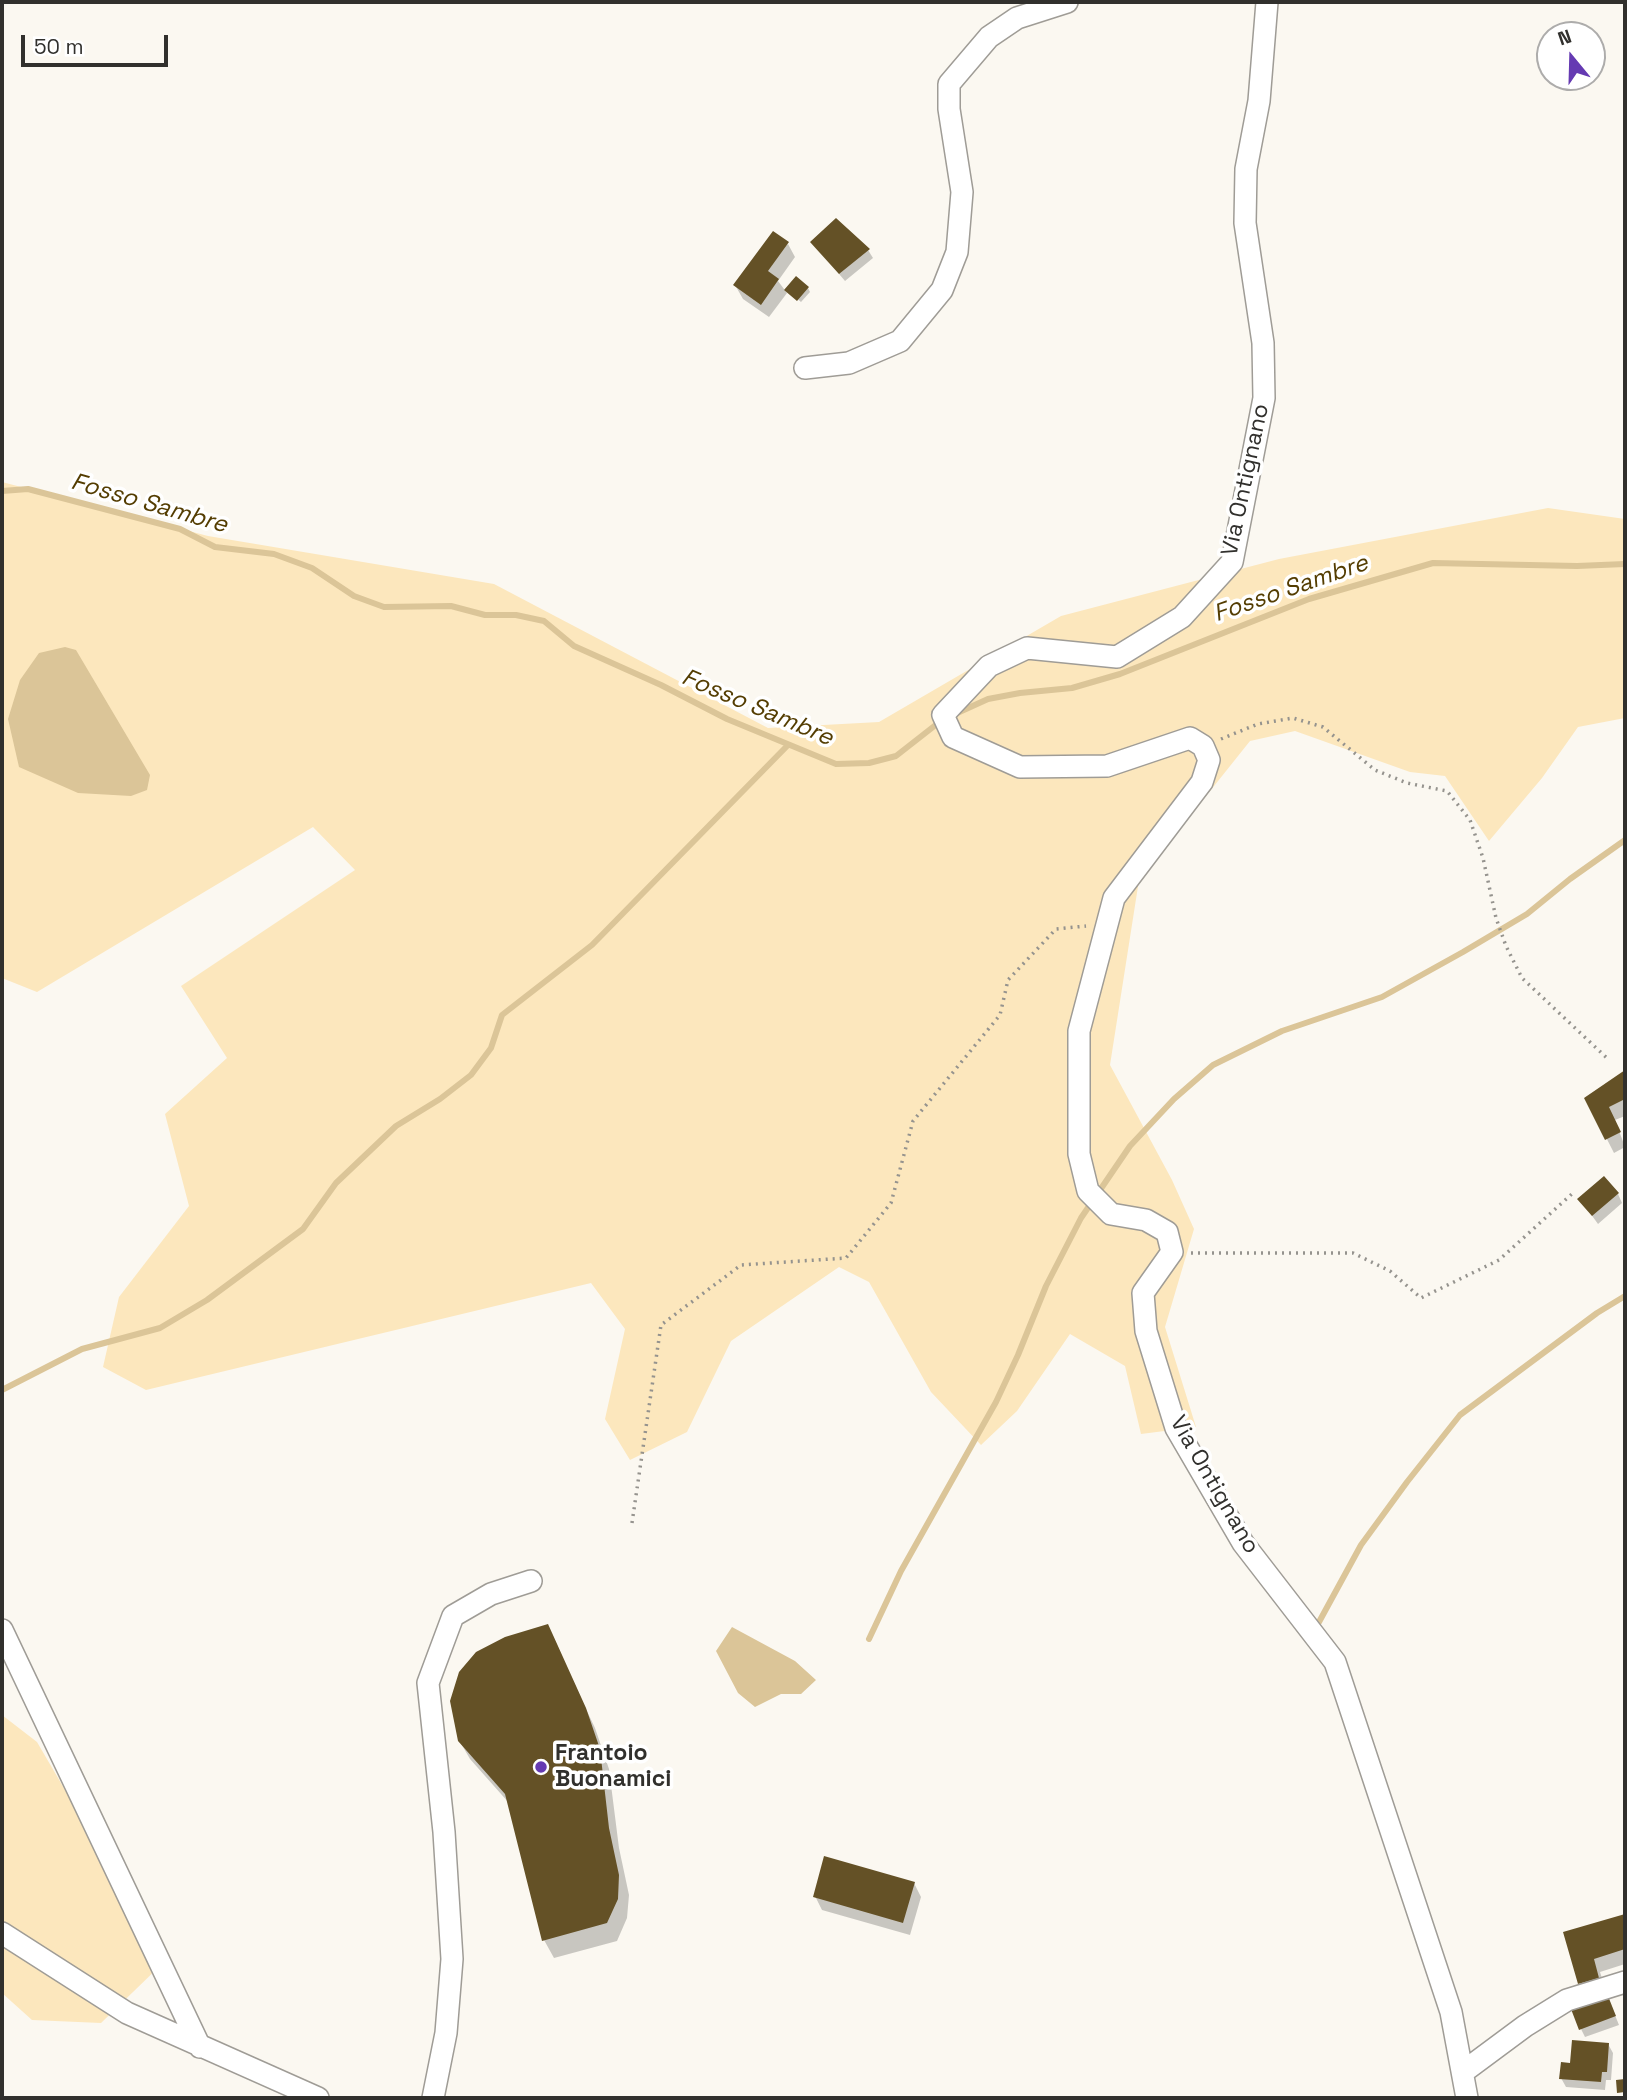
<!DOCTYPE html>
<html>
<head>
<meta charset="utf-8">
<style>
	body { margin:0 }
	#map { position:relative; width:1627px; height:2100px; overflow:hidden; background:#fbf8f1; font-family:"Space Grotesk",sans-serif }
	canvas { display:block }
	.frame { position:absolute; inset:0; border:4px solid #31302d; pointer-events:none }
	.north { position:absolute; left:1536px; top:21px; width:70px; height:70px; box-sizing:border-box; background:#fff; border:2px solid #adacab; border-radius:50%; rotate:341deg; font-size:19px; font-weight:700; line-height:28px; text-align:center; color:#31302d }
	.north::after { content:''; display:block; margin:auto; width:24px; height:32px; background:#653ab2; clip-path:polygon(50% 0,100% 100%,50% 72%,0 100%) }
	.scale { position:absolute; left:21px; top:35px; width:147px; height:32px; box-sizing:border-box; border:4px solid #31302d; border-top:0; padding-left:9px; font-size:21px; line-height:24px; white-space:nowrap; color:#31302d; -webkit-text-stroke:5px #fff; paint-order:stroke }
</style>
</head>
<body>
<div id="map">
<canvas width="1627" height="2100"></canvas>
<div class="frame"></div>
<div class="north">N</div>
<div class="scale">50 m</div>
</div>
<script>
const ctx = document.querySelector('canvas').getContext('2d');
ctx.lineJoin = 'round';
function paint(path, color) { ctx.fillStyle = color; ctx.fill(path, 'evenodd'); }
const poly = rows => new Path2D(rows.map(r => 'M' + r).join(''));
function stroke(path, color, width, dash) { ctx.strokeStyle = color; ctx.lineWidth = width; ctx.lineCap = dash ? 'butt' : 'round'; ctx.setLineDash(dash || []); ctx.stroke(path); }
function label(font, color, halo, rows, align = 'center') {
  ctx.font = font + ' "Space Grotesk",sans-serif'; ctx.lineWidth = 7; ctx.setLineDash([]); ctx.textBaseline = 'middle'; ctx.strokeStyle = halo; ctx.fillStyle = color; for (const [text, x, y, turn = 0] of rows) {
    ctx.save(); ctx.translate(x, y); ctx.rotate((+turn || 0) * Math.PI / 180); ctx.textAlign = isNaN(turn) ? turn : align; if (halo) ctx.strokeText(text, 0, 0); ctx.fillText(text, 0, 0); ctx.restore();
  }
}
paint(poly([
	[2,482,208,536,494,584,768,728,879,722,1061,616,1279,559,1548,508,1625,519,1625,718,1578,727,1542,778,1489,841,1445,776,1410,772,1295,731,1250,741,1139,880,1110,1065,1172,1180,1194,1229,1165,1327,1196,1427,1141,1434,1125,1366,1070,1334,1017,1411,981,1445,931,1392,869,1282,839,1267,731,1341,687,1432,630,1460,605,1419,625,1329,591,1283,146,1390,103,1367,119,1297,189,1206,165,1114,227,1058,181,986,355,870,313,827,37,992,2,978],
	[2,1715,37,1742,165,1961,101,2023,32,2020,2,1993]
]), '#fce7bd');
paint(poly([
	[65,647,76,650,150,775,147,790,131,796,78,793,19,767,8,719,20,680,39,653],
	[732,1627,795,1661,816,1680,801,1694,781,1694,755,1707,738,1693,716,1651]
]), '#dbc598');
paint(poly([
	[812,242,868,250,873,258,845,281],
	[788,244,795,257,778,281,787,293,769,317,743,299,735,285],
	[808,288,810,292,801,302,787,290],
	[1625,1072,1625,1116,1615,1120,1625,1147,1614,1153,1586,1098],
	[1618,1194,1622,1203,1598,1224,1580,1199],
	[547,1627,595,1728,609,1769,619,1848,629,1895,627,1918,617,1941,554,1958,544,1940,509,1803,470,1759,459,1740],
	[914,1883,921,1897,910,1935,822,1910,815,1896],
	[1625,1916,1625,1964,1600,1972,1606,1991,1588,1997,1580,1984,1565,1933],
	[1608,1998,1619,2025,1585,2037,1581,2029],
	[1608,2044,1613,2053,1611,2080,1606,2080,1605,2090,1566,2087,1561,2078,1572,2065]
]), '#0003');
stroke(poly([
	[2,491,28,489,180,529,215,547,274,554,312,568,354,596,384,607,451,606,485,615,516,615,544,621,574,646,661,685,727,719,836,764,869,763,896,756,942,720],
	[955,714,988,699,1020,693,1072,688,1120,674,1309,599,1433,563,1577,566,1625,564],
	[2,1390,82,1349,160,1328,207,1300,303,1229,336,1183,396,1126,440,1099,471,1075,491,1048,502,1015,592,945,788,745],
	[1319,1622,1361,1545,1407,1482,1460,1415,1597,1313,1625,1296],
	[869,1639,901,1571,996,1402,1018,1355,1046,1286,1081,1218,1130,1146,1174,1099,1213,1065,1282,1031,1382,997,1463,952,1527,914,1570,879,1625,840]
]), '#dbc598', 6);
paint(poly([
	[836,218,870,249,839,274,810,242],
	[773,231,789,242,768,271,779,279,761,305,733,285],
	[796,276,809,287,797,301,784,290],
	[1625,1070,1625,1099,1609,1107,1621,1132,1605,1140,1584,1098],
	[1604,1176,1619,1193,1592,1216,1577,1199],
	[548,1624,586,1708,600,1749,609,1828,619,1875,618,1899,607,1923,542,1941,505,1794,458,1741,450,1701,459,1672,476,1652,505,1637],
	[824,1856,915,1882,903,1923,813,1897],
	[1625,1914,1625,1949,1594,1959,1599,1978,1578,1984,1563,1932],
	[1608,1996,1616,2016,1579,2030,1571,2009],
	[1572,2040,1609,2043,1607,2072,1602,2072,1601,2082,1559,2079,1561,2062,1570,2063],
	[1625,2079,1625,2092,1617,2093,1616,2080]
]), '#645126');
const minor = poly([
	[1267,2,1259,101,1246,169,1245,223,1263,343,1264,398,1232,562,1182,617,1117,657,1027,648,989,666,943,715,953,737,1020,767,1107,766,1190,738,1203,746,1209,760,1202,782,1114,898,1079,1031,1079,1154,1088,1191,1111,1214,1146,1220,1167,1232,1172,1252,1143,1293,1146,1331,1176,1428,1243,1543,1335,1662,1451,2012,1467,2098],
	[805,368,849,363,900,341,942,290,957,252,962,192,949,109,949,84,989,37,1017,18,1067,2],
	[2,1630,200,2047],
	[2,1933,127,2013,318,2098],
	[1463,2072,1525,2026,1567,2000,1625,1982],
	[433,2098,446,2033,452,1959,444,1832,428,1683,453,1616,491,1594,531,1581]
]);
stroke(minor, '#9f9c96', 24);
stroke(poly([
	[1221,739,1258,724,1293,718,1323,727,1375,770,1407,783,1447,791,1470,820,1483,858,1496,918,1506,946,1522,978,1609,1060],
	[1191,1253,1353,1253,1390,1271,1421,1298,1499,1260,1574,1192],
	[632,1523,661,1325,741,1265,846,1258,891,1203,913,1121,1000,1015,1008,980,1056,929,1086,926]
]), '#95938e', 3.5, [2, 5]);
stroke(minor, '#fff', 21);
for (const [x, y, r, color] of [
	[541,1767,7,"#653ab2"]
]) { const dot = new Path2D(); dot.arc(x, y, r, 0, 2 * Math.PI); ctx.fillStyle = color; ctx.fill(dot); stroke(dot, '#fff', 2.5); }
label('23px', '#31302d', '#fff', [
	["Via Ontignano",1246,480,-78],
	["Via Ontignano",1214,1485,60]
]);
label('bold 23px', '#31302d', '#fff', [
	["Frantoio",555,1754],
	["Buonamici",555,1780]
], 'left');
label('italic 24px', '#543d02', '#fff', [
	["Fosso Sambre",149,504,16],
	["Fosso Sambre",1291,589,-19],
	["Fosso Sambre",757,708,23]
]);
</script>
</body>
</html>
